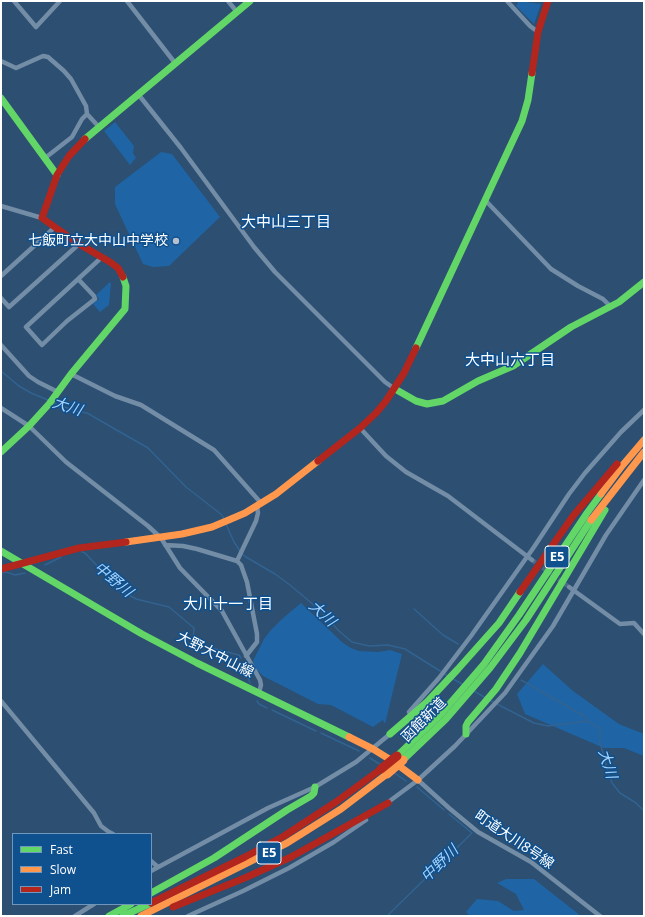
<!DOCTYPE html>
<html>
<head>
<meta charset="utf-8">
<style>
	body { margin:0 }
	#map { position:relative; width:645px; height:917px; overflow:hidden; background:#2c4f72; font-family:"Open Sans",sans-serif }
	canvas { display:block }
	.frame { position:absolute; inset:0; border:2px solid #fff; pointer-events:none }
	.legend { position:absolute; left:12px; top:833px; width:140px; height:72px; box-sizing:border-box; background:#0f508f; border:1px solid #6f96bc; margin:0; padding:5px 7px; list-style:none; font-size:12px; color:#fff }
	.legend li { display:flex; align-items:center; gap:8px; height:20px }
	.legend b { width:20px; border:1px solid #6f96bc }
</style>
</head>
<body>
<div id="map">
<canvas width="645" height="917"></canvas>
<div class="frame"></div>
<ul class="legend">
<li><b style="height:5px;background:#63d668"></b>Fast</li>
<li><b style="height:5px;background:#ff974d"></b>Slow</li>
<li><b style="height:5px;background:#b3261e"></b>Jam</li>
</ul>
</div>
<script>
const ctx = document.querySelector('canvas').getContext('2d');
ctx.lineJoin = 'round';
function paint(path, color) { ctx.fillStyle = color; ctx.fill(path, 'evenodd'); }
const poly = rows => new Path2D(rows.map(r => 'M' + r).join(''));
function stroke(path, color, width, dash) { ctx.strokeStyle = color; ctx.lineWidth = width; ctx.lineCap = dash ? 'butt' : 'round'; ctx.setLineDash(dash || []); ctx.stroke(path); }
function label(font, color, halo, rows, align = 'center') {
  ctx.font = font + ' "Open Sans","Noto Sans JP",sans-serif'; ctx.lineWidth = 3; ctx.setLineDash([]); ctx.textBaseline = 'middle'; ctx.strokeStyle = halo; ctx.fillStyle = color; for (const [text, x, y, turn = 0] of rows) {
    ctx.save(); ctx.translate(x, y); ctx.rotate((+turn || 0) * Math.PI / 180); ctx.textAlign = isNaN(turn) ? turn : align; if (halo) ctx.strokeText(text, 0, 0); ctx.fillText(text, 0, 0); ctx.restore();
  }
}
paint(poly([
	[519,1,541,4,534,24,516,6],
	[115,122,134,146,133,153,136,158,130,165,104,131],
	[161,152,172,154,220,217,169,266,153,267,143,264,115,204,115,187],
	[110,282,111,283,109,305,100,312,93,304,99,299,96,295],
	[301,603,343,643,351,648,359,651,378,652,390,650,402,654,385,724,383,720,373,727,331,705,318,704,263,676,256,669,253,661,264,639,271,630,282,619],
	[543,664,573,691,619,724,644,734,644,756,624,748,604,748,525,714,517,694],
	[506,879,534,879,581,916,470,916,466,912,477,899,498,901,514,911,524,910,516,894,497,883]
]), '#1f65a5');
stroke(poly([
	[1,371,19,386,31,393,48,400],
	[53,403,76,411,87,413,148,448,186,487,222,515,224,519],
	[226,524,234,542,240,551],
	[82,552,85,553,120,590,136,599,169,607,194,628,193,641,204,646,239,655,241,658],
	[242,554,246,557,275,574,290,585,321,611,339,631,352,642,369,646,388,645,405,649,448,676],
	[45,565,61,557],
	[1,573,6,572,15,575,25,573],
	[414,609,443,635,458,644],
	[243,663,250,683],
	[453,679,462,684],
	[521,680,584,716,588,721],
	[474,691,484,697],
	[257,701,259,704,267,708],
	[491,701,534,723,548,726,588,721,600,729,600,742,608,772,612,783,620,793,636,803,644,811],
	[272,710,316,731],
	[321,733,359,751],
	[370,758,381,765],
	[393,772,406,781],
	[417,787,444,810],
	[387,916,472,833,449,814]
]), '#326390', 1.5);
stroke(poly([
	[532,560,569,587]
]), '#4c6987', 4.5, [4.5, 2]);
stroke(poly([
	[14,1,36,27,60,1],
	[127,1,175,63],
	[228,1,237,12],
	[507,1,530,26,538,32],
	[1,61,16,68,43,56,48,57,64,71,71,79,86,106,87,114,82,119,72,137,45,158],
	[138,94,181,148,254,247,275,272,385,382,395,389],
	[87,114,99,127],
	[485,200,551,269,578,286,603,299,610,306],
	[1,206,42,218],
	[1,276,55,227],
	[79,280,94,296,95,299,67,321,42,345,26,327,102,257],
	[1,298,9,307,79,244],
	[1,345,29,376,38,382,58,392],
	[71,374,115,396,141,405,214,450,261,503],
	[1,408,29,426,66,462,148,526,161,538,180,568,222,611,260,680,261,685,259,693],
	[360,428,386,456,406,472,448,496,532,560],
	[165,545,183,546,197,549,237,561,241,565,247,582,257,634,257,642,246,656],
	[237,561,256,521,258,513,257,506],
	[569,587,620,624,634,623,644,634],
	[1,701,94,813,101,826,109,832,113,834],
	[409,712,439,678,471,636,534,547,569,494,585,473,621,432,644,410],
	[418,780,449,808,478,832,531,862,600,916],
	[387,803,418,780,455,746,505,693,553,626,606,535,644,480],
	[151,861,158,867],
	[151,871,268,808,315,787,356,762,390,734],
	[75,916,94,904],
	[188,916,243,891,289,868,334,842,366,820]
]), '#738da6', 4.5);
stroke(poly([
	[1,98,57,175],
	[85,139,250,1],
	[416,348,522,121,528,100,532,73],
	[395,389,416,401,427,404,443,401,478,381,513,366,571,327,619,302,644,282],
	[1,452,29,426,49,404,71,374,125,309,126,286,123,277],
	[1,551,142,634,197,663,349,737],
	[390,734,427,702,458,669,499,623,520,592],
	[466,734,466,726,468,722,496,689,520,653,605,510],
	[397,756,441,714,484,664,519,615,587,513,601,494],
	[403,760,446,719,490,668,526,620,591,520],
	[151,893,214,858,287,810,311,796,314,793,315,787],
	[109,916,131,904],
	[123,916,149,904]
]), '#63d668', 7);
stroke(poly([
	[601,494,622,466,644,440],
	[591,520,644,452],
	[126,542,182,534,212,527,231,519,245,513,276,494,318,461],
	[349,737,373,749,394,762,418,780],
	[141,916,287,843,341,809,387,774]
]), '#ff974d', 7);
stroke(poly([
	[532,73,538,32,548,1],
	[85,139,69,156,57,175,42,218,79,244,110,262,118,268,123,277],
	[318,461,360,428,376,413,386,401,404,373,416,348],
	[1,569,79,548,126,542],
	[520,592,573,516,617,464],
	[151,903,245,857,284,836,336,802,381,769],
	[173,907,247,877,291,857,388,803]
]), '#b3261e', 7);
stroke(poly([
	[387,774,403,760]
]), '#ff974d', 9);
stroke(poly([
	[381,769,397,756]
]), '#b3261e', 9);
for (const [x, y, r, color] of [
	[176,241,4,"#b5c1ce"]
]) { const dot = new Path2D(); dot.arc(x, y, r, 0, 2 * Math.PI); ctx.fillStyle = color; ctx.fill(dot); stroke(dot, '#0f508f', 1.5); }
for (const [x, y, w] of [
	[557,557,24],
	[269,853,24]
]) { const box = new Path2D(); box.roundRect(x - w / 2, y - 11, w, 22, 3); ctx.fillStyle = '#0f508f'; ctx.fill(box); stroke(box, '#fff', 1); }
label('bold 13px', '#fff', null, [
	["E5",557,557],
	["E5",269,853]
]);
label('14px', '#fff', '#0f508f', [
	["七飯町立大中山中学校",168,241]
], 'right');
label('14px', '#fff', '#0f508f', [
	["大野大中山線",215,655,27],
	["函館新道",424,720,-45],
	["町道大川8号線",514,840,34]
]);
label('15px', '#fff', '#0f508f', [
	["大中山三丁目",286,223],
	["大中山六丁目",510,361],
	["大川十一丁目",228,605]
]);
label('italic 15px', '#a3d2fb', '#0f508f', [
	["大川",67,407,18],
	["中野川",113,580,40],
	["大川",322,614,43],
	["大川",607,764,73],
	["中野川",440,864,-44]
]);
</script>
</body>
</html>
